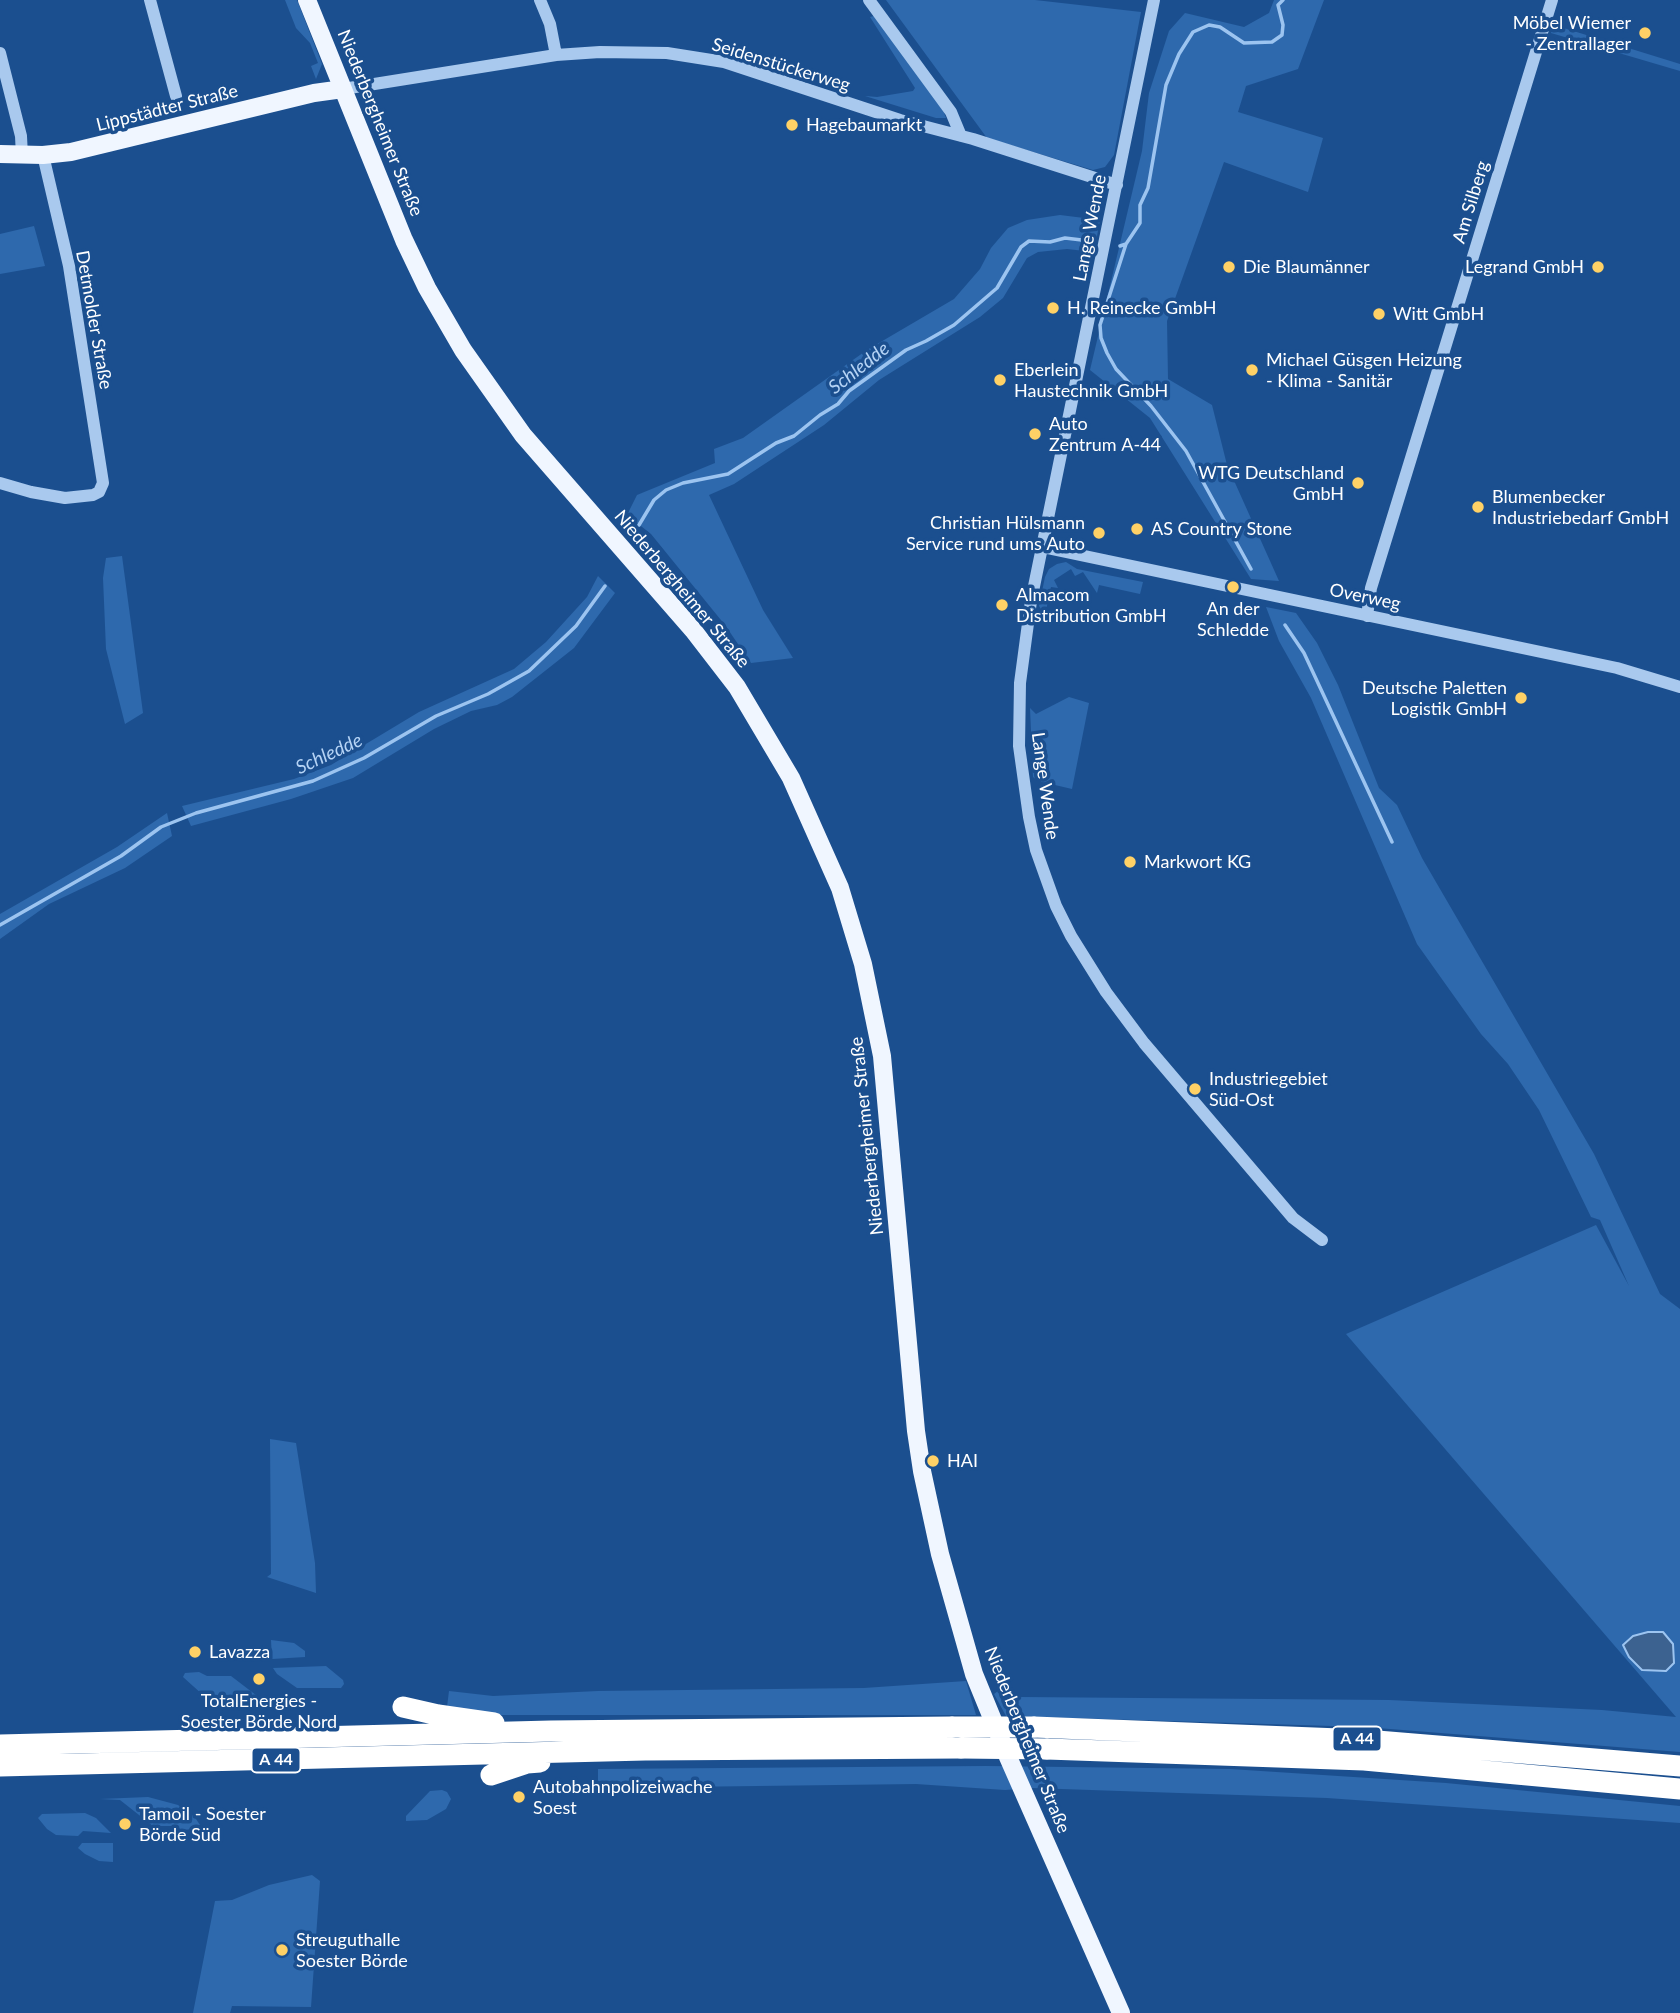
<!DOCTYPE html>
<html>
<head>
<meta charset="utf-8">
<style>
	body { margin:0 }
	canvas { display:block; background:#1b4f8f }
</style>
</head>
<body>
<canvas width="1680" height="2013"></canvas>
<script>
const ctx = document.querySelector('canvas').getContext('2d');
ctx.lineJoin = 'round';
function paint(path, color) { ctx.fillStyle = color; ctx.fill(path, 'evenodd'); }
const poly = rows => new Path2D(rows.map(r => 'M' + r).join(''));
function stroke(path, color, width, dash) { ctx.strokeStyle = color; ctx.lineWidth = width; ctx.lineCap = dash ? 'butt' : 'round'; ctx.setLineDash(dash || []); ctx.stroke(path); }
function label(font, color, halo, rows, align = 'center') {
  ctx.font = font + ' Lato,sans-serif'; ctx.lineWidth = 7; ctx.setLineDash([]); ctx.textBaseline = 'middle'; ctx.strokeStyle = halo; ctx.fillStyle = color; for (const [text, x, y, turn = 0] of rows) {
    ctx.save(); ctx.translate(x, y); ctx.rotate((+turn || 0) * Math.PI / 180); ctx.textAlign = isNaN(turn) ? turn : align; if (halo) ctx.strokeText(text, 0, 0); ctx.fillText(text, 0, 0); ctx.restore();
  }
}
paint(poly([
	[285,0,297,0,322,64,316,79,311,66,318,63,310,43,296,28],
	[886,0,1035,0,1141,12,1114,155,1105,167,1093,170,987,138],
	[1274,0,1324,0,1298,69,1246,86,1238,112,1323,138,1308,192,1224,162,1167,321,1168,379,1212,405,1227,465,1279,581,1251,579,1150,418,1090,370,1142,151,1149,93,1169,31,1185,13,1244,27,1269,13],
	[874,16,943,110,946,118,936,118,865,96,877,97,913,91,915,88,870,17],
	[1554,25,1680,64,1680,71,1551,33],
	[1060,215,1100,220,1094,252,1067,249,1038,252,1027,258,1003,298,980,317,879,380,824,425,734,484,709,495,763,610,793,658,751,663,725,625,651,534,627,515,637,495,715,463,714,449,743,438,867,350,954,299,980,269,991,248,1008,228,1027,220],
	[34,226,45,266,0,274,0,234],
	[122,556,143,713,125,724,106,649,103,578,106,558],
	[1066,562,1077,569,1143,582,1140,594,1099,585,1097,593,1083,572,1075,576,1071,569,1054,580,1058,588,1051,587,1045,615,1039,606,1045,577,1049,569,1057,564],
	[598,576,615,593,574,648,512,697,497,705,471,711,434,729,353,778,291,799,191,826,182,806,294,779,331,765,419,712,514,669,546,642,587,597],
	[1266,607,1296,613,1317,643,1338,685,1379,788,1397,805,1422,858,1594,1154,1660,1294,1680,1309,1680,1752,1365,1727,1006,1716,994,1694,1002,1688,1012,1689,1019,1697,1389,1700,1602,1710,1676,1717,1346,1334,1596,1225,1629,1286,1600,1220,1591,1217,1539,1110,1508,1064,1481,1034,1417,944,1311,698,1279,641],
	[1069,697,1089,703,1072,789,1038,781,1033,777,1030,708,1036,714],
	[167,813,172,836,125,868,49,904,0,939,0,914,117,847],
	[270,1439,296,1443,315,1563,316,1593,267,1577,271,1574],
	[271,1640,294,1643,305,1651,305,1657,272,1659],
	[326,1666,343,1680,344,1684,341,1688,297,1688,277,1674,273,1668],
	[199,1672,207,1676,231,1676,265,1702,283,1702,285,1704,235,1705,212,1699,203,1695,183,1677,185,1673],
	[966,1681,976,1715,491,1715,447,1707,449,1691,493,1696,598,1691,864,1688],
	[986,1766,1230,1769,1446,1783,1680,1806,1680,1823,1327,1798,1032,1788,1005,1790,916,1784,598,1788,598,1769],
	[442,1790,447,1792,451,1799,446,1809,427,1820,406,1821,406,1816,430,1791],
	[148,1797,178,1805,194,1816,200,1825,194,1829,182,1830,175,1826,153,1826,120,1800,100,1799],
	[85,1813,96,1818,111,1833,83,1831,78,1836,56,1835,47,1829,38,1818,42,1814],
	[82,1843,113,1843,113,1862,99,1861,85,1854,78,1848],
	[312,1875,320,1881,311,2007,232,2006,230,2013,193,2013,215,1901,232,1900,269,1885]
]), '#2e69ad');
const water = poly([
	[1648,1632,1663,1632,1673,1644,1674,1663,1666,1671,1642,1670,1629,1657,1623,1645,1633,1636,1648,1632]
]);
paint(water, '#3c6290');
stroke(water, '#9cc4f0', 2);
stroke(poly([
	[1126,244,1100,325,1101,338,1107,353,1116,369,1151,406,1186,451,1251,569],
	[1120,246,1126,244,1140,223,1140,205,1148,188,1166,85,1179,54,1193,32,1209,25,1220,27,1244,43,1272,42,1282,35,1283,25,1278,5,1283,0],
	[639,525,654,500,666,490,683,483,728,474,776,443,794,436,820,415,838,404,849,391,906,350,926,341,954,325,997,288,1021,247,1029,241,1050,242,1065,238,1090,241],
	[1285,625,1304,653,1392,842],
	[0,925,121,856,161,827,196,813,313,781,364,758,436,716,488,694,529,671,576,626,605,586]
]), '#9cc4f0', 3.5);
stroke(poly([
	[150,0,176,96],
	[540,0,550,24,556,55],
	[869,0,951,112,961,136],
	[1154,0,1031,601,1020,683,1019,746,1029,817,1036,850,1056,906,1071,936,1106,992,1144,1043,1293,1218,1322,1240],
	[0,53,21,136,22,156],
	[343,89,556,55,600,52,667,53,724,62,900,120,973,139,1117,185],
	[0,483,31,492,65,498,93,495,99,492,103,483,69,266,43,155],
	[1042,547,1617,668,1680,687],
	[1367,616,1371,588,1552,0]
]), '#a9c9ee', 12);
stroke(poly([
	[307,0,404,240,427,288,463,350,523,435,693,630,737,687,791,778,840,888,863,964,882,1056,916,1431,922,1471,940,1554,974,1674,1008,1757,1121,2013],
	[0,154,43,155,71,152,314,93,343,89]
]), '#f0f6ff', 18);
stroke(poly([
	[403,1707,438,1715,494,1723],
	[1034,1727,1365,1740,1680,1766],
	[0,1745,551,1731,952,1727],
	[1047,1749,1364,1760,1680,1789],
	[0,1766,645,1750,961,1748],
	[491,1775,527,1763,540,1762]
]), '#fff', 21);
stroke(poly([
	[952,1727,1034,1727],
	[961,1748,1047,1749]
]), '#fff', 21);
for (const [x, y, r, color] of [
	[1645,33,7,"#ffd166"],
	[792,125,7,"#ffd166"],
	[1229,267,7,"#ffd166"],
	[1598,267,7,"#ffd166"],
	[1053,308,7,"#ffd166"],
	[1379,314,7,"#ffd166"],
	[1252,370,7,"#ffd166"],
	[1000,380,7,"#ffd166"],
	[1035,434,7,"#ffd166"],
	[1358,483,7,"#ffd166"],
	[1478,507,7,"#ffd166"],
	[1137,529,7,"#ffd166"],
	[1099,533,7,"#ffd166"],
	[1233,587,7,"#ffd166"],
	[1002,605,7,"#ffd166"],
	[1521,698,7,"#ffd166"],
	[1130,862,7,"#ffd166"],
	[1195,1089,7,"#ffd166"],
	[933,1461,7,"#ffd166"],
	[195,1652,7,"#ffd166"],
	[259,1679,7,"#ffd166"],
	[519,1797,7,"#ffd166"],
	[125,1824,7,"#ffd166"],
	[282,1950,7,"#ffd166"]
]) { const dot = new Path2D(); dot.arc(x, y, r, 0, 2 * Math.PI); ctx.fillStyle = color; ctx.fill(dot); stroke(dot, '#1b4f8f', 2.5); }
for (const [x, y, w] of [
	[1357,1739,49],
	[276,1760,49]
]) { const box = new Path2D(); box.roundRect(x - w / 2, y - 12.5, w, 25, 5); ctx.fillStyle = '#1b4f8f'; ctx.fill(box); stroke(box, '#fff', 2); }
label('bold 16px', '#fff', null, [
	["A 44",1357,1739],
	["A 44",276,1760]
]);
label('18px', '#fff', '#1b4f8f', [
	["Möbel Wiemer",1631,23,"right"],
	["- Zentrallager",1631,44,"right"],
	["Hagebaumarkt",806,125],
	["Die Blaumänner",1243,267],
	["Legrand GmbH",1584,267,"right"],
	["H. Reinecke GmbH",1067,308],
	["Witt GmbH",1393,314],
	["Michael Güsgen Heizung",1266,360],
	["- Klima - Sanitär",1266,381],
	["Eberlein",1014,370],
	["Haustechnik GmbH",1014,391],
	["Auto",1049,424],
	["Zentrum A-44",1049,445],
	["WTG Deutschland",1344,473,"right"],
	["GmbH",1344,494,"right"],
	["Blumenbecker",1492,497],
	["Industriebedarf GmbH",1492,518],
	["Christian Hülsmann",1085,523,"right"],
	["Service rund ums Auto",1085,544,"right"],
	["AS Country Stone",1151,529],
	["Almacom",1016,595],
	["Distribution GmbH",1016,616],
	["An der",1233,609,"center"],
	["Schledde",1233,630,"center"],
	["Deutsche Paletten",1507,688,"right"],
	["Logistik GmbH",1507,709,"right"],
	["Markwort KG",1144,862],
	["Industriegebiet",1209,1079],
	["Süd-Ost",1209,1100],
	["HAI",947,1461],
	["Lavazza",209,1652],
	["TotalEnergies -",259,1701,"center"],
	["Soester Börde Nord",259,1722,"center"],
	["Autobahnpolizeiwache",533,1787],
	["Soest",533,1808],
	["Tamoil - Soester",139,1814],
	["Börde Süd",139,1835],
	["Streuguthalle",296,1940],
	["Soester Börde",296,1961]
], 'left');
label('18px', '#fff', '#1b4f8f', [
	["Seidenstückerweg",781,65,17],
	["Lippstädter Straße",167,108,-14],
	["Niederbergheimer Straße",380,123,68],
	["Am Silberg",1471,202,-73],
	["Lange Wende",1090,228,-79],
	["Detmolder Straße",94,320,80],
	["Niederbergheimer Straße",682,589,50],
	["Overweg",1365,597,12],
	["Lange Wende",1045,786,82],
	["Niederbergheimer Straße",867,1136,-96],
	["Niederbergheimer Straße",1027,1740,68]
]);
label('italic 19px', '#b5d3f5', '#1b4f8f', [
	["Schledde",859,368,-38],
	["Schledde",329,754,-25]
]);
</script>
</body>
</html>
